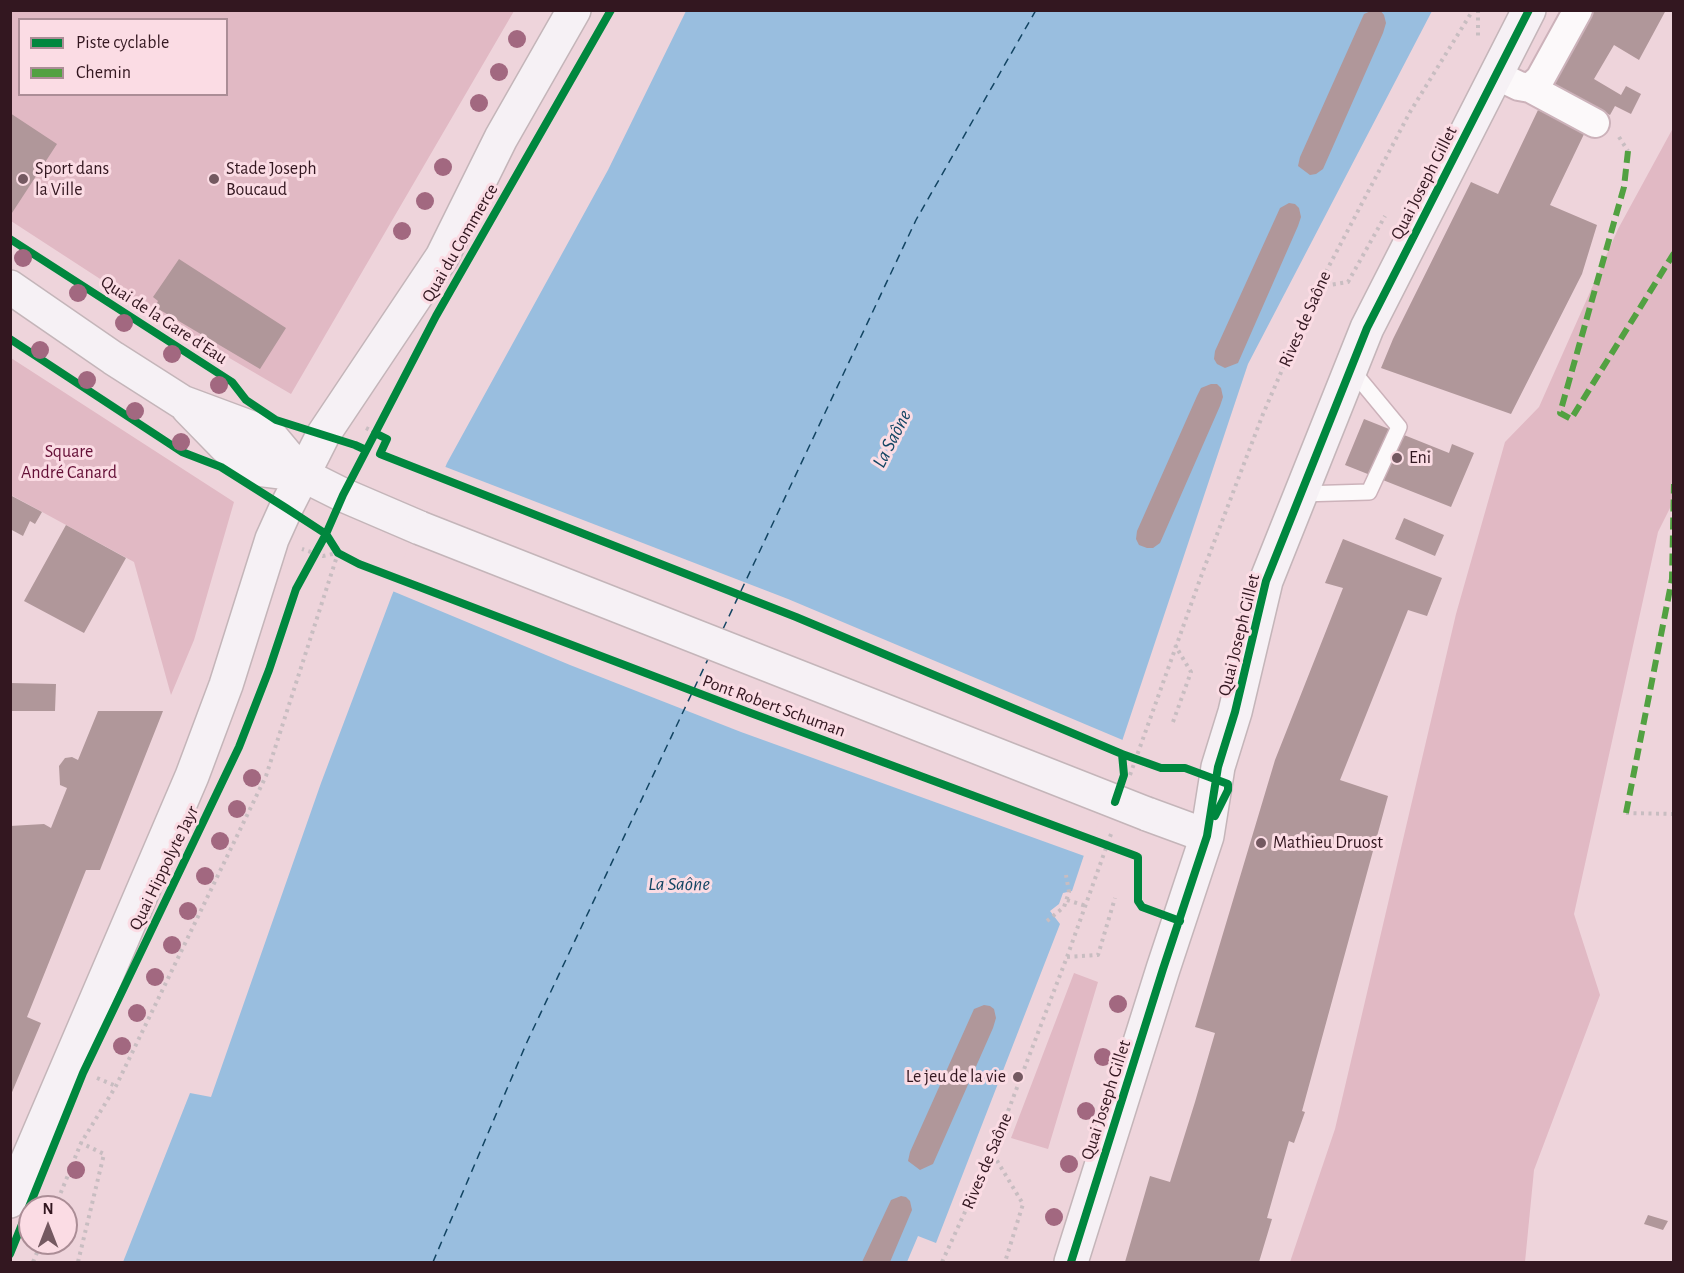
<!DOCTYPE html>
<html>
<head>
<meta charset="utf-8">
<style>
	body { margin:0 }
	#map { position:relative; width:1684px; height:1273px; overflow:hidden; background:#eed4db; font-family:"Alegreya Sans",sans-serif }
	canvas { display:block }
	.frame { position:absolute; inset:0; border:12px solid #331720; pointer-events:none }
	.legend { position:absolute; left:18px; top:18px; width:210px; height:78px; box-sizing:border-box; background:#fbdce4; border:2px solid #ab8d96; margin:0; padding:8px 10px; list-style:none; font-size:18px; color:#331720 }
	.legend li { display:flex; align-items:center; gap:12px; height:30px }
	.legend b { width:30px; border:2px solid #ab8d96 }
	.north { position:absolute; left:18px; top:1195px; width:60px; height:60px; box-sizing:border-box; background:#fbdce4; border:2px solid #ab8d96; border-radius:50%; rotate:0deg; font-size:16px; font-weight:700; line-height:24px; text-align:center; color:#331720 }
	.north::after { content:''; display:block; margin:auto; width:21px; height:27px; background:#745961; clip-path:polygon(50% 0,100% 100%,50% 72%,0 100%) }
</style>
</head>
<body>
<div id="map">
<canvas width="1684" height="1273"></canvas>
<div class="frame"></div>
<ul class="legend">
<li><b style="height:8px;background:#00873e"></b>Piste cyclable</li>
<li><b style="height:8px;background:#52a141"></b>Chemin</li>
</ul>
<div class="north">N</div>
</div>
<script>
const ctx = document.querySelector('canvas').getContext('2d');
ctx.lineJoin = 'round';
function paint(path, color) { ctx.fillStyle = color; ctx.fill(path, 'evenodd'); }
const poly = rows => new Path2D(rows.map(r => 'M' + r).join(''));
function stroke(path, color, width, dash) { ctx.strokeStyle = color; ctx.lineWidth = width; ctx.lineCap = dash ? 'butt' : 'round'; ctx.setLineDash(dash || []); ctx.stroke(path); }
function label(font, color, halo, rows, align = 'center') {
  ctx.font = font + ' "Alegreya Sans",sans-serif'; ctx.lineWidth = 6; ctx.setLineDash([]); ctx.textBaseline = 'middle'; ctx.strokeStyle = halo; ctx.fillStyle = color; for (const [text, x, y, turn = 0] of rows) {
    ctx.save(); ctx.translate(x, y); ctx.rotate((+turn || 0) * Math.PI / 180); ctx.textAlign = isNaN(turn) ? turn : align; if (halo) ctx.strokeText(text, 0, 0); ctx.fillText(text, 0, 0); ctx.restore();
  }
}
paint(poly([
	[10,11,514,11,291,394,154,314,11,221],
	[20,20,226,20,226,94,20,94],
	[1673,128,1673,502,1658,532,1574,914,1600,995,1534,1170,1525,1262,1290,1262,1335,1129,1456,614,1505,442,1539,407,1618,229],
	[11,358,234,502,194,640,171,695,134,562,11,495],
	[1074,973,1098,982,1048,1149,1011,1138]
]), '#e1b9c4');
paint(poly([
	[686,11,1432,11,1248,364,1072,891,1063,893,1059,904,1050,911,1060,924,936,1243,918,1236,907,1262,123,1262,190,1093,211,1097,321,783,392,595,447,463,608,170]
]), '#99bedf');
paint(poly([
	[443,466,788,599,1125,741,1087,857,741,732,570,665,390,590]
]), '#eed4db');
stroke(poly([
	[723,629,916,220,1036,10],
	[433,1262,527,1042,709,657]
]), '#134563', 1.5, [8, 6]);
paint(poly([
	[1373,10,1380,10,1384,15,1386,23,1383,33,1323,169,1316,174,1310,175,1298,166,1300,157,1364,14],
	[1590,10,1666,10,1639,60,1614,45,1594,79,1621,95,1626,86,1641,94,1631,114,1615,106,1610,115,1551,84],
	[1538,110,1585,132,1550,205,1597,225,1582,274,1511,414,1381,368,1393,339,1471,182,1498,194],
	[10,113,57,144,10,216],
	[1289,203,1295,204,1299,208,1301,217,1298,226,1238,363,1225,368,1217,364,1214,359,1215,351,1280,208],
	[179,259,286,328,260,369,155,307,158,301,153,297],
	[1211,384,1217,384,1221,388,1223,397,1220,406,1160,543,1153,548,1147,548,1139,545,1136,539,1137,531,1197,396,1201,388],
	[1364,419,1449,453,1452,444,1474,453,1451,507,1345,465],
	[10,495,42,512,35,524,30,521,23,536,10,529],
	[1404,518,1444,535,1435,556,1395,539],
	[66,525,126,558,84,633,24,601],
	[1343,539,1442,578,1427,616,1408,610,1340,780,1388,796,1302,1111,1305,1112,1294,1143,1289,1141,1267,1218,1272,1219,1259,1262,1125,1262,1150,1176,1170,1182,1195,1102,1215,1033,1195,1027,1275,760,1343,588,1325,583],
	[10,683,56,684,55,711,10,711],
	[98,711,163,711,100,870,86,870,27,1017,41,1023,10,1097,10,826,44,824,51,828,67,788,60,785,59,766,65,758,72,757,78,760],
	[984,1005,990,1006,994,1009,996,1018,993,1028,933,1164,920,1170,908,1161,910,1152,974,1009],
	[901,1196,906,1197,910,1201,912,1210,890,1262,862,1262,891,1200],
	[1648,1215,1668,1221,1663,1230,1644,1224]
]), '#b0979a');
const lane = poly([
	[1301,494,1369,492,1399,427,1351,369]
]);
const street = poly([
	[1496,75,1519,86,1530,88,1595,123],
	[1530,88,1540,79,1578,10]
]);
const primary = poly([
	[10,287,113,358,182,402,260,431,273,439,303,475],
	[188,408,226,447,263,470,303,475,343,495,420,528],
	[1147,814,1207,836],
	[10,1201,192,776,226,685,272,539,286,508,323,435,442,257,501,138,574,10],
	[1071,1262,1163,969,1207,836,1218,767,1235,712,1266,581,1367,328,1529,10]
]);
stroke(lane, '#ccb2ba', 18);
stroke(street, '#ccb2ba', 32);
stroke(primary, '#c4b5b9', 36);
stroke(poly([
	[1478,10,1478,37],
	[1619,137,1628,151],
	[1318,287,1348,282,1385,216],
	[366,428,387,439,380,454,796,617,1122,754,1124,770],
	[326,534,338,553,363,566],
	[1173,722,1191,672,1175,645],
	[1130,775,1203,571,1263,414,1318,287,1410,112,1473,10],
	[1626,813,1674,814],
	[1067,900,1086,906],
	[1047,921,1064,907,1069,892,1066,875],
	[1067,957,1098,955,1115,898],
	[97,1078,116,1086],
	[993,1154,1023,1204,1005,1262],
	[55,1207,81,1143,116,1086,266,776,338,553,323,556,302,549],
	[33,1262,41,1243],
	[78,1262,104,1154,81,1143],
	[942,1262,992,1153,1067,957,1111,834]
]), '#c8bdc1', 4, [3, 4.5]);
stroke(lane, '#fcf9fa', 15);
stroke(street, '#fcf9fa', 28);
stroke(primary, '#f6f1f5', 33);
const primaryBridge = poly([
	[420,528,1147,814]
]);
stroke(primaryBridge, '#c4b5b9', 36, []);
stroke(poly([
	[363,566,748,712,1136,856],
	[1122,754,1161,768]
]), '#c8bdc1', 4, [3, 4.5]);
stroke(primaryBridge, '#f6f1f5', 33);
stroke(poly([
	[1628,151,1624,187,1560,413,1571,419,1674,253],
	[1626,813,1672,579,1674,484]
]), '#52a141', 6, [12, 6]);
stroke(poly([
	[10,239,232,382,246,400,276,420,355,445,366,450],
	[10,339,182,452,221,467,286,508,326,534,338,553,359,564,748,712,1136,856,1138,857,1138,901,1142,907,1180,921],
	[375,433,387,439,380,454,796,617,1122,754,1124,775,1115,802],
	[1122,754,1161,768,1185,768,1228,784,1228,790,1215,816],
	[10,1254,83,1073,239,747,269,670,296,589,326,534,343,495,436,316,611,10],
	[1071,1262,1163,969,1207,836,1218,767,1235,712,1266,581,1367,328,1529,10]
]), '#00873e', 8);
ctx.fillStyle = '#a26880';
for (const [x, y] of [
	[517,39],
	[499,72],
	[479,103],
	[443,167],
	[425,201],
	[402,231],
	[23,258],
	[78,293],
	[124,323],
	[40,350],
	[172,354],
	[87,380],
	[219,385],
	[135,411],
	[181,442],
	[252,778],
	[237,809],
	[220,841],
	[205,876],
	[188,911],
	[172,945],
	[155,977],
	[1118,1004],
	[137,1013],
	[122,1046],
	[1103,1057],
	[1086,1111],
	[1069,1164],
	[76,1170],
	[1054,1217]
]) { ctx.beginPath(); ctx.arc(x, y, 9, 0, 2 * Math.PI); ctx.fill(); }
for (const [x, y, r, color] of [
	[23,179,6,"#745961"],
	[214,179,6,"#745961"],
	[1397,458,6,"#745961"],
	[1261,843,6,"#745961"],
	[1018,1077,6,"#745961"]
]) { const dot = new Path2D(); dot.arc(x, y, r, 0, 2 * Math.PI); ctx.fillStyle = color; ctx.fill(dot); stroke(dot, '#fbdce4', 2); }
label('18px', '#331720', '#fbdce4', [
	["Sport dans",35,169],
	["la Ville",35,190],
	["Stade Joseph",226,169],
	["Boucaud",226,190],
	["Eni",1409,458],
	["Mathieu Druost",1273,843],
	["Le jeu de la vie",1006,1077,"right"]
], 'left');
label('18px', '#331720', '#fbdce4', [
	["Quai Joseph Gillet",1424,183,-63],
	["Quai du Commerce",460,243,-60],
	["Rives de Saône",1305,319,-66],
	["Quai de la Gare d'Eau",164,320,33],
	["Quai Joseph Gillet",1239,635,-76],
	["Pont Robert Schuman",774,706,20],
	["Quai Hippolyte Jayr",164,868,-64],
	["Quai Joseph Gillet",1106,1100,-72],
	["Rives de Saône",987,1161,-67]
]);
label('18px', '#640f36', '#fbdce4', [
	["Square",69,452],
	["André Canard",69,473]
]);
label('italic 20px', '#134563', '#fbdce4', [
	["La Saône",892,439,-63],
	["La Saône",679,884]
]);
</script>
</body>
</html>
